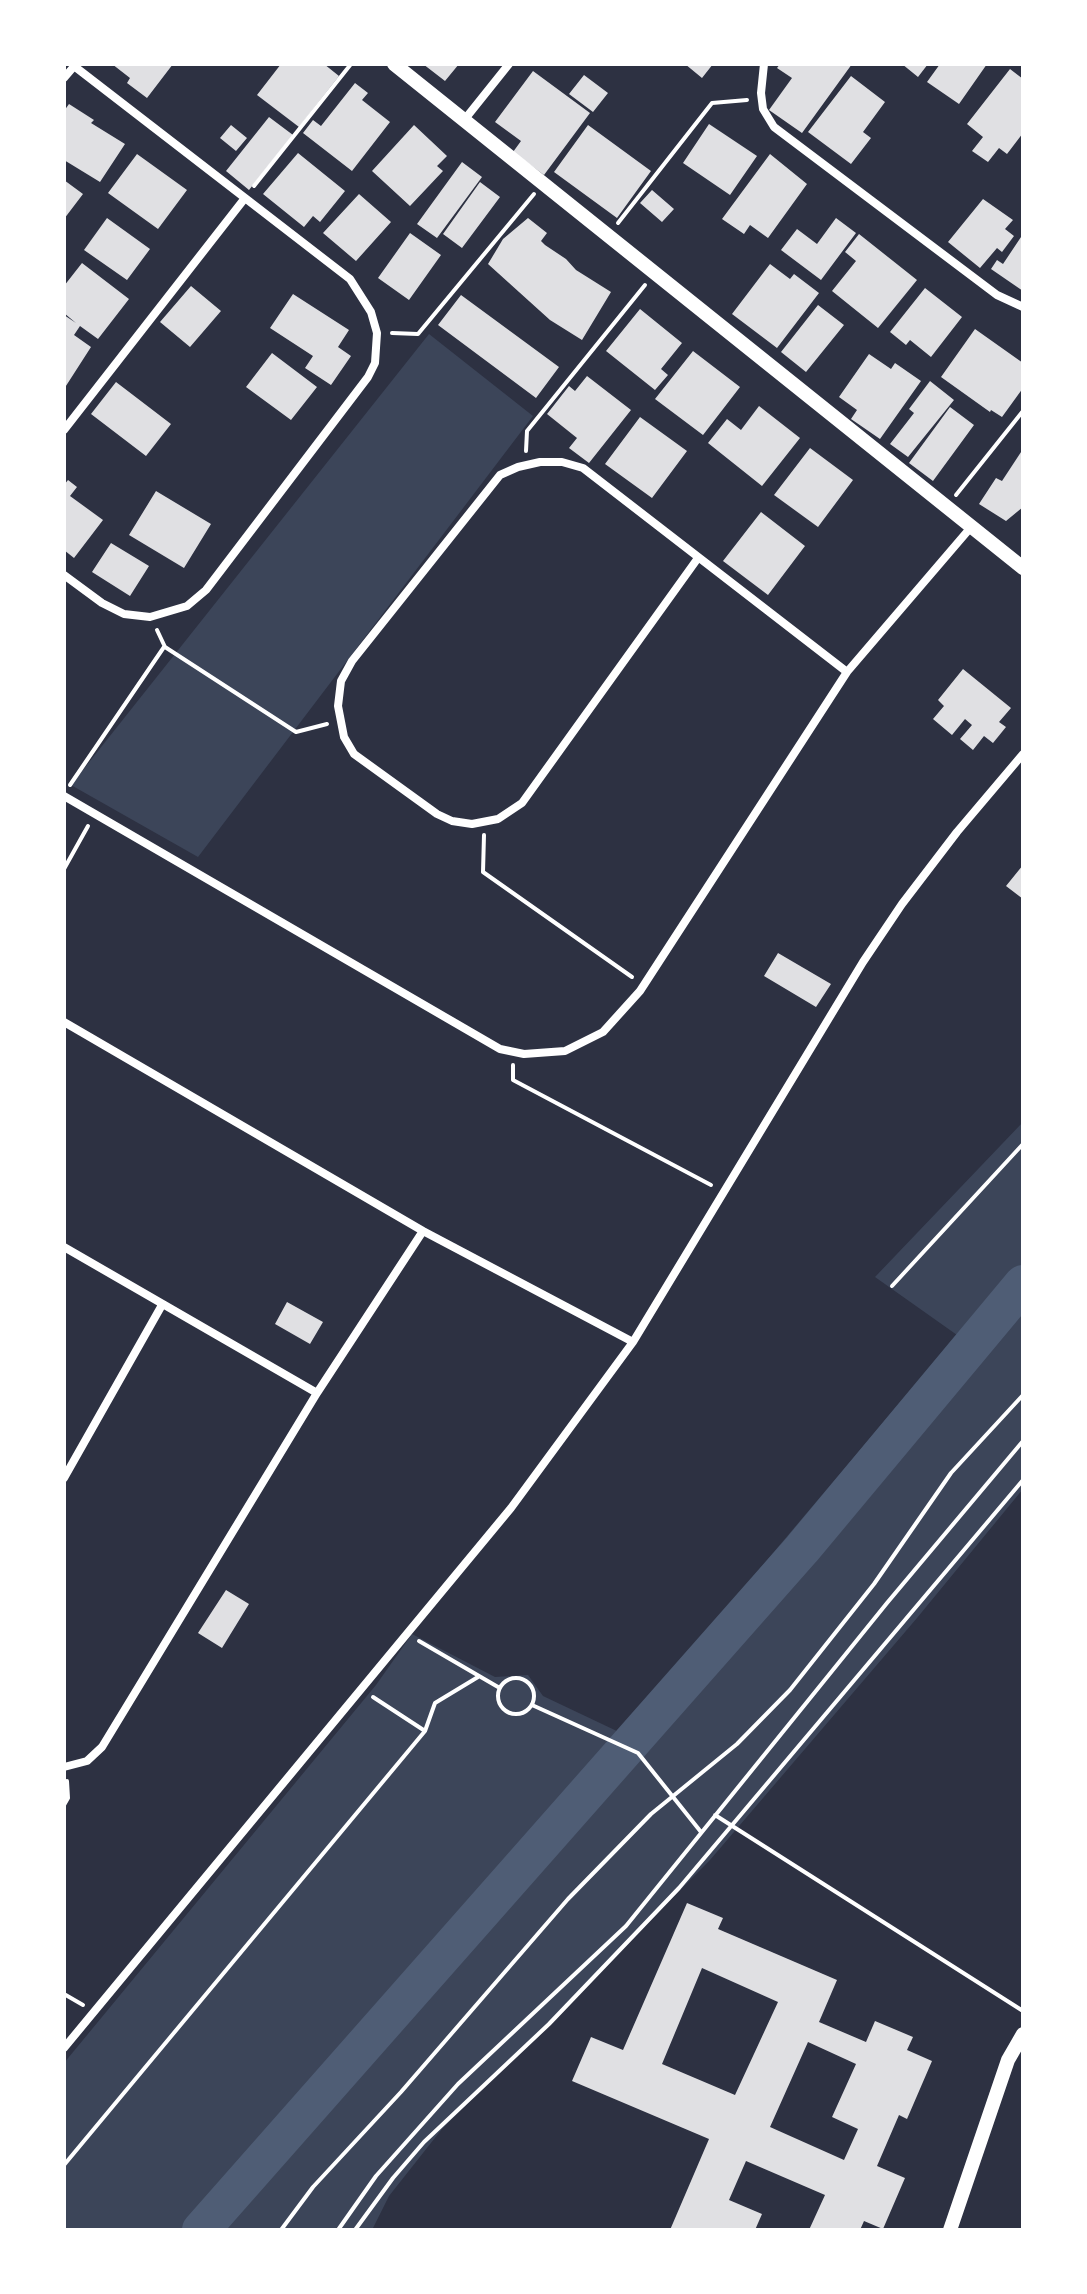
<!DOCTYPE html>
<html>
<head>
<meta charset="utf-8">
<style>
	body { margin:0 }
	#map { position:relative; width:1087px; height:2294px; overflow:hidden; background:#2d3142; font-family:"Nunito Sans",sans-serif }
	canvas { display:block }
	.frame { position:absolute; inset:0; border:66px solid #fff; pointer-events:none }
</style>
</head>
<body>
<div id="map">
<canvas width="1087" height="2294"></canvas>
<div class="frame"></div>
</div>
<script>
const ctx = document.querySelector('canvas').getContext('2d');
ctx.lineJoin = 'round';
function paint(path, color) { ctx.fillStyle = color; ctx.fill(path, 'evenodd'); }
const poly = rows => new Path2D(rows.map(r => 'M' + r).join(''));
function stroke(path, color, width, dash) { ctx.strokeStyle = color; ctx.lineWidth = width; ctx.lineCap = dash ? 'butt' : 'round'; ctx.setLineDash(dash || []); ctx.stroke(path); }
paint(poly([
	[429,334,533,416,198,857,71,785],
	[1023,1122,1023,1489,917,1618,710,1860,442,2129,389,2196,372,2230,64,2230,64,2063,376,1685,412,1634,495,1677,528,1675,543,1696,621,1733,957,1335,875,1277]
]), '#3c4559');
stroke(poly([
	[201,2230,802,1549,1023,1284]
]), '#4f5d75', 38);
paint(poly([
	[112,64,173,64,147,98,127,83,130,78],
	[281,64,324,64,339,76,299,127,257,95],
	[423,64,459,64,445,81],
	[685,64,713,64,702,78],
	[780,64,852,64,802,133,769,110,792,78,777,68],
	[902,64,928,64,918,77],
	[940,64,987,64,959,104,927,82],
	[1010,69,1023,79,1023,133,1007,154,999,148,988,162,972,151,983,137,967,124],
	[533,71,590,113,544,175,513,152,521,141,495,122],
	[584,75,608,93,593,112,569,94],
	[851,76,885,102,863,132,871,138,851,164,808,132],
	[355,83,368,93,362,100,390,122,352,171,303,133,313,120,321,126],
	[69,104,94,120,91,123,125,144,100,182,64,160,64,111],
	[269,117,293,135,249,190,226,171],
	[709,124,757,156,730,195,683,163],
	[231,125,247,138,236,151,220,138],
	[414,125,447,156,437,166,443,171,410,206,372,171],
	[588,125,651,171,617,218,554,172],
	[298,153,345,191,320,222,313,216,304,227,263,194],
	[137,154,187,190,158,229,108,193],
	[770,154,807,184,768,238,750,225,744,234,722,219],
	[462,162,482,177,437,238,417,224],
	[64,180,83,194,64,219],
	[480,182,500,197,462,248,443,234],
	[652,190,674,209,662,222,640,203],
	[359,194,391,222,356,261,323,233],
	[983,199,1013,220,1005,229,1014,236,1002,252,997,248,980,268,948,242],
	[107,218,150,249,127,280,84,250],
	[528,218,547,233,541,241,545,245,566,259,576,270,611,292,582,340,550,320,488,264,503,239],
	[836,218,856,233,821,280,781,250,797,229,817,244],
	[410,233,441,255,409,300,378,278],
	[859,234,917,280,878,328,832,291,856,261,845,252],
	[1023,234,1023,291,991,269,997,260,1003,264],
	[82,263,129,299,98,339,80,326,74,335,91,347,64,389,64,315,76,323,64,313,64,286],
	[770,264,790,279,794,274,819,293,777,348,732,314],
	[191,286,221,311,190,347,160,322],
	[925,288,962,317,931,357,910,340,906,345,890,332],
	[293,294,349,330,338,347,351,356,331,385,305,368,313,356,270,328],
	[461,295,559,367,536,398,438,325],
	[818,305,844,325,806,372,781,352],
	[640,309,682,343,661,369,668,375,655,390,606,351],
	[975,329,1023,363,1023,388,1002,417,991,410,990,412,941,377],
	[693,351,740,387,703,435,655,399],
	[272,353,317,387,291,420,246,387],
	[869,354,891,369,895,363,921,381,880,439,851,419,857,410,839,397],
	[587,376,631,410,589,463,569,448,577,438,547,414,569,386,575,391],
	[930,381,954,400,908,457,890,444,914,413,909,409],
	[116,382,171,424,146,456,91,414],
	[759,406,800,438,762,486,708,443,727,419,741,430],
	[950,407,974,425,933,481,909,463],
	[640,417,687,451,652,498,605,464],
	[810,448,853,480,818,527,774,495],
	[1023,449,1023,507,1006,521,979,504,996,478,1002,481],
	[68,480,77,487,70,496,103,520,74,558,64,550,64,485],
	[156,491,211,524,184,568,129,535],
	[761,512,805,546,768,595,723,561],
	[111,543,149,566,130,596,92,572],
	[963,669,1011,708,999,722,1006,727,993,743,984,736,973,750,960,739,972,725,965,719,952,735,933,719,944,706,938,700],
	[1023,865,1023,899,1006,886],
	[778,953,831,984,816,1007,764,976],
	[287,1302,323,1322,310,1344,275,1324],
	[226,1590,249,1604,222,1648,198,1633],
	[687,1903,723,1918,718,1929,837,1980,819,2022,866,2042,875,2021,913,2037,907,2050,932,2061,907,2119,899,2115,877,2166,905,2178,883,2229,864,2221,860,2230,809,2230,825,2195,746,2161,729,2200,762,2214,755,2230,670,2230,709,2139,572,2081,591,2037,623,2050],
	[702,1968,778,2002,735,2095,662,2064],
	[808,2042,856,2064,832,2117,858,2129,844,2160,770,2127]
]), '#e0e0e3');
stroke(poly([
	[254,186,351,64],
	[618,223,712,103,747,100],
	[392,333,418,334,534,194],
	[526,451,527,431,645,285],
	[956,495,1023,411],
	[157,630,165,647,296,732,327,724],
	[70,785,164,647],
	[484,835,483,872,632,977],
	[64,869,88,826],
	[513,1065,513,1080,711,1185],
	[892,1286,1023,1144],
	[419,1641,498,1687],
	'498 1696a18 18 0 1 1 36 0a18 18 0 1 1-36 0Z',
	[373,1697,425,1731],
	[532,1705,638,1753,701,1832],
	[64,1805,68,1798,67,1781],
	[715,1815,1023,2011],
	[64,1994,83,2005],
	[64,2165,425,1731,435,1703,478,1677],
	[281,2230,313,2187,401,2092,568,1899,651,1814,737,1744,790,1690,874,1584,951,1473,1023,1395],
	[338,2230,376,2176,458,2084,626,1926,887,1603,1023,1441],
	[355,2230,393,2178,424,2142,549,2024,679,1888,1023,1480]
]), '#fff', 4);
stroke(poly([
	[764,64,761,93,763,109,774,127,997,295,1023,307],
	[64,78,76,64],
	[465,119,509,64],
	[64,430,245,198],
	[698,558,522,803,498,819,472,824,452,821,437,814,354,754,344,737,338,706,341,681,352,661,500,475,518,467,540,462,562,462,583,468,847,672],
	[64,575,102,603,124,614,150,617,187,606,206,590,368,377,375,363,377,333,371,312,350,279,74,66],
	[64,796,500,1049,524,1054,565,1051,603,1032,640,991,847,672,972,526],
	[64,1022,423,1231,633,1342],
	[64,1247,317,1393],
	[64,1478,162,1305],
	[64,1767,87,1761,102,1747,317,1393,423,1231],
	[64,2048,511,1508,633,1342,863,962,902,904,957,832,1023,754]
]), '#fff', 8);
stroke(poly([
	[394,64,1023,568],
	[950,2230,1008,2060,1023,2034]
]), '#fff', 14);
</script>
</body>
</html>
